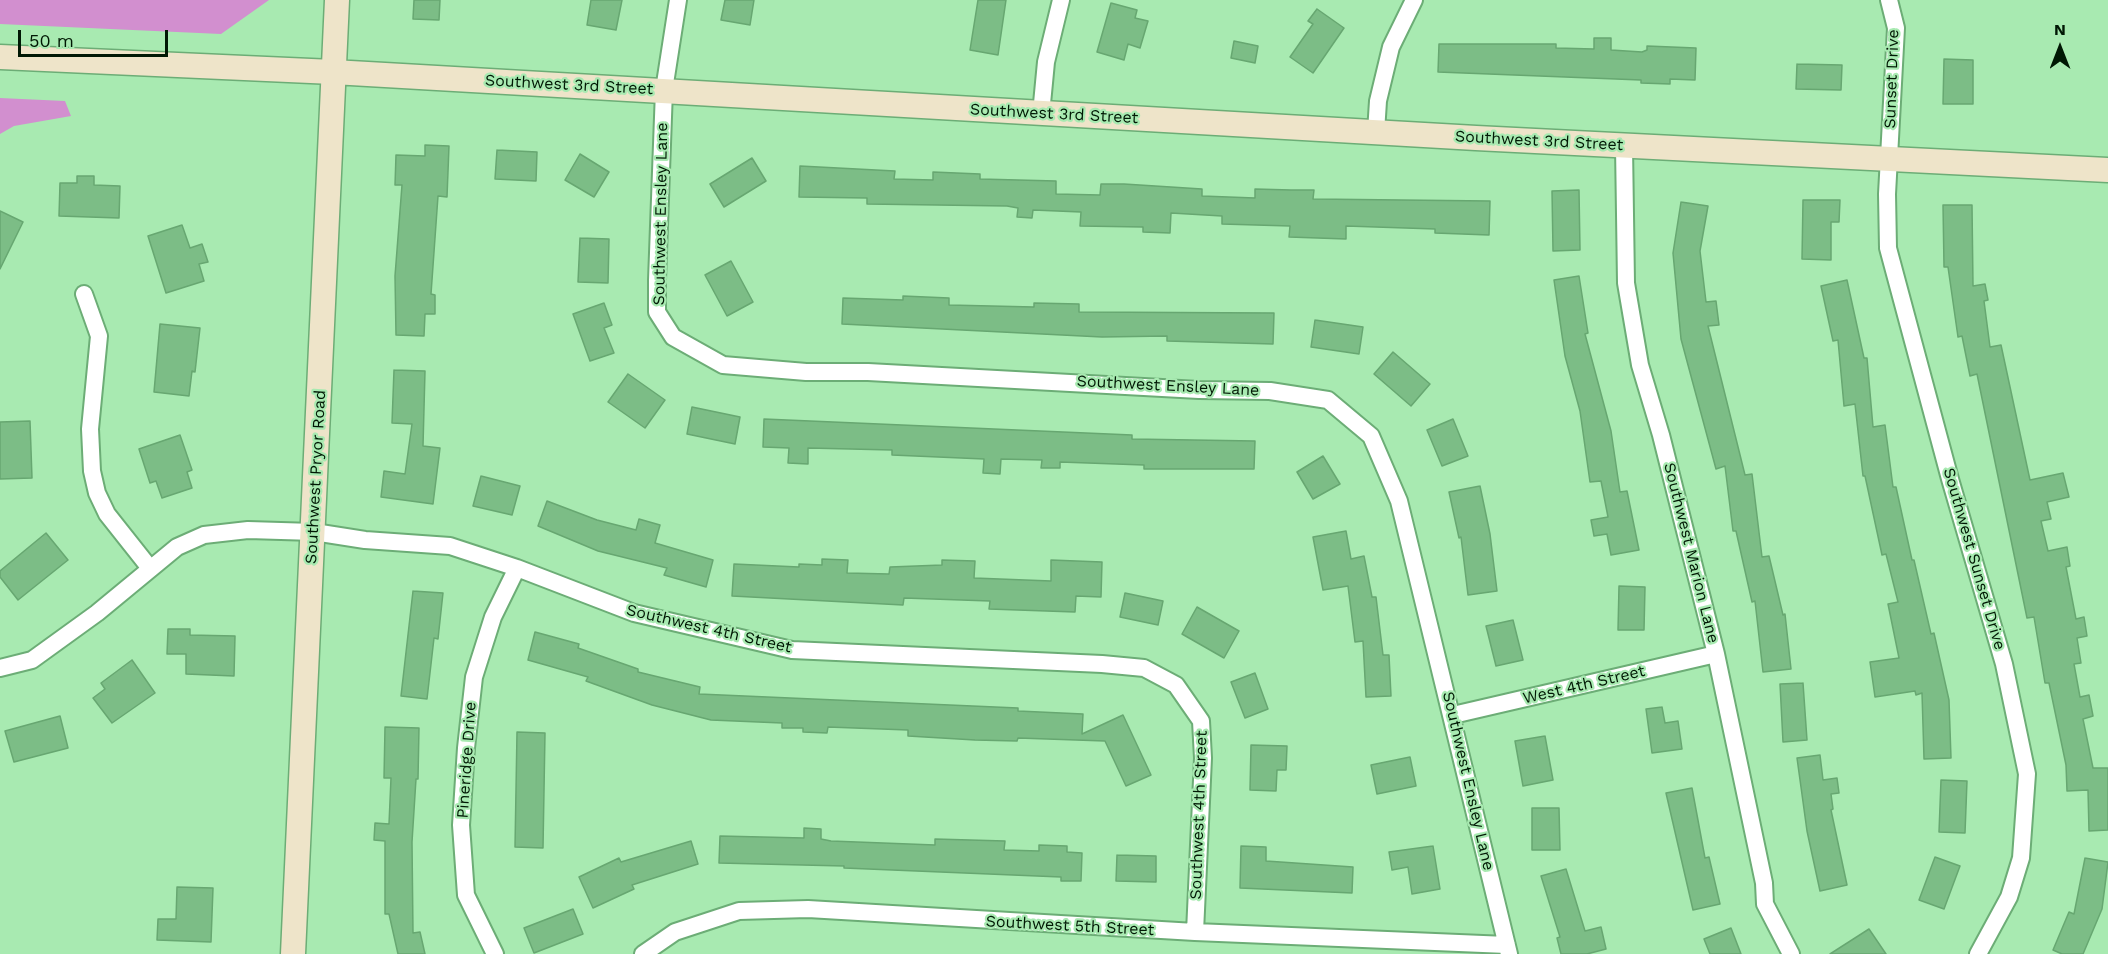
<!DOCTYPE html>
<html>
<head>
<meta charset="utf-8">
<style>
	body { margin:0 }
	#map { position:relative; width:2108px; height:954px; overflow:hidden; background:#a8eab1; font-family:"Work Sans",sans-serif }
	canvas { display:block }
	.north { position:absolute; left:2030px; top:18px; width:60px; height:60px; -webkit-text-stroke:4px #a8eab1; paint-order:stroke; rotate:0deg; font-size:16px; font-weight:700; line-height:24px; text-align:center; color:#001804 }
	.north::after { content:''; display:block; margin:auto; width:21px; height:27px; background:#001804; clip-path:polygon(50% 0,100% 100%,50% 72%,0 100%) }
	.scale { position:absolute; left:18px; top:30px; width:150px; height:27px; box-sizing:border-box; border:3px solid #001804; border-top:0; padding-left:8px; font-size:18px; line-height:21px; white-space:nowrap; color:#001804; -webkit-text-stroke:4px #a8eab1; paint-order:stroke }
</style>
</head>
<body>
<div id="map">
<canvas width="2108" height="954"></canvas>
<div class="north">N</div>
<div class="scale">50 m</div>
</div>
<script>
const ctx = document.querySelector('canvas').getContext('2d');
ctx.lineJoin = 'round';
function paint(path, color) { ctx.fillStyle = color; ctx.fill(path, 'evenodd'); }
const poly = rows => new Path2D(rows.map(r => 'M' + r).join(''));
function stroke(path, color, width, dash) { ctx.strokeStyle = color; ctx.lineWidth = width; ctx.lineCap = dash ? 'butt' : 'round'; ctx.setLineDash(dash || []); ctx.stroke(path); }
function label(font, color, halo, rows, align = 'center') {
  ctx.font = font + ' "Work Sans",sans-serif'; ctx.lineWidth = 4.5; ctx.setLineDash([]); ctx.textBaseline = 'middle'; ctx.strokeStyle = halo; ctx.fillStyle = color; for (const [text, x, y, turn = 0] of rows) {
    ctx.save(); ctx.translate(x, y); ctx.rotate((+turn || 0) * Math.PI / 180); ctx.textAlign = isNaN(turn) ? turn : align; if (halo) ctx.strokeText(text, 0, 0); ctx.fillText(text, 0, 0); ctx.restore();
  }
}
paint(poly([
	[0,0,269,0,221,34,0,24],
	[0,98,65,101,71,116,14,126,0,134]
]), '#d28fcf');
const building = poly([
	[414,0,440,0,439,20,413,19,414,0],
	[591,0,622,0,616,30,587,25,591,0],
	[725,0,754,0,750,25,721,20,725,0],
	[978,0,1006,0,998,55,970,50,978,0],
	[1111,3,1137,10,1135,18,1148,21,1140,48,1128,44,1124,60,1097,52,1111,3],
	[1317,9,1344,28,1313,73,1290,57,1313,24,1308,21,1317,9],
	[1594,38,1611,38,1611,50,1642,52,1647,50,1647,46,1696,48,1695,80,1670,79,1670,84,1641,83,1641,80,1438,72,1439,44,1556,44,1556,48,1594,49,1594,38],
	[1234,41,1258,46,1255,63,1231,58,1234,41],
	[1944,59,1973,60,1973,104,1943,104,1944,59],
	[1797,64,1842,65,1841,90,1796,89,1797,64],
	[425,145,449,146,447,197,438,196,431,294,435,295,435,314,425,314,424,336,396,335,395,276,402,185,395,185,396,155,425,156,425,145],
	[497,150,537,152,536,181,495,179,497,150],
	[580,154,609,172,594,197,565,180,580,154],
	[752,158,766,181,724,207,710,184,752,158],
	[800,166,895,171,894,179,933,180,933,172,980,174,980,179,1056,181,1056,194,1100,195,1101,184,1124,184,1202,189,1202,196,1255,198,1255,189,1291,190,1314,190,1313,199,1490,201,1489,235,1435,233,1435,229,1346,226,1346,239,1289,237,1290,226,1222,224,1222,216,1171,213,1170,233,1143,232,1143,227,1080,226,1081,212,1033,210,1032,218,1017,217,1018,208,1007,206,867,204,867,198,799,197,800,166],
	[77,176,94,176,94,185,120,186,119,218,59,216,60,183,77,183,77,176],
	[1579,190,1580,250,1553,251,1552,191,1579,190],
	[1803,200,1840,200,1839,222,1831,222,1831,260,1802,259,1803,200],
	[1681,202,1708,206,1700,251,1706,302,1716,301,1719,325,1708,326,1745,475,1752,474,1762,557,1769,556,1783,615,1785,614,1791,669,1763,672,1755,601,1752,602,1736,531,1733,531,1725,466,1716,469,1681,339,1673,253,1681,202],
	[1943,205,1972,205,1973,286,1985,284,1988,300,1984,301,1990,347,2001,345,2030,480,2063,473,2069,497,2047,502,2051,519,2041,521,2048,551,2067,547,2070,566,2066,567,2076,619,2084,617,2087,636,2077,638,2081,663,2074,664,2080,697,2089,695,2093,716,2083,719,2093,768,2108,768,2108,830,2089,831,2088,790,2067,791,2066,765,2049,683,2045,683,2034,617,2027,618,1977,374,1970,376,1962,336,1958,337,1948,267,1944,267,1943,205],
	[0,211,23,222,0,269,0,211],
	[182,225,190,248,202,244,208,262,199,264,204,281,166,293,148,236,182,225],
	[580,238,609,239,608,283,578,282,580,238],
	[731,261,753,302,727,316,705,275,731,261],
	[1579,276,1588,333,1585,334,1611,431,1620,492,1627,491,1639,550,1611,555,1607,534,1594,536,1591,520,1608,517,1601,481,1590,482,1580,411,1565,356,1554,280,1579,276],
	[1847,280,1864,358,1867,358,1873,427,1885,425,1893,487,1896,487,1912,560,1914,560,1931,634,1934,633,1949,700,1951,758,1924,759,1922,693,1916,695,1915,691,1875,697,1870,662,1899,658,1888,604,1898,602,1886,554,1882,555,1865,476,1863,476,1855,404,1844,406,1838,340,1833,341,1821,286,1847,280],
	[903,296,949,298,949,305,1034,307,1034,303,1079,304,1079,312,1274,313,1273,344,1167,341,1167,336,1102,337,842,324,843,298,903,300,903,296],
	[604,303,612,325,604,328,614,353,590,361,573,314,604,303],
	[1315,320,1363,327,1359,354,1311,347,1315,320],
	[160,324,200,328,195,372,192,371,189,396,154,392,160,324],
	[1393,352,1430,384,1411,406,1374,374,1393,352],
	[394,370,425,371,423,446,440,448,433,504,381,497,384,471,405,474,412,424,392,423,394,370],
	[628,374,665,400,645,428,608,402,628,374],
	[692,407,740,417,735,444,687,434,692,407],
	[764,419,1132,435,1132,439,1255,441,1254,469,1144,469,1144,465,1060,462,1060,468,1041,468,1042,460,1001,459,1000,474,983,473,984,459,892,455,892,450,808,448,808,464,788,463,789,448,763,447,764,419],
	[1453,419,1468,456,1442,466,1427,430,1453,419],
	[30,421,32,478,0,479,0,422,30,421],
	[180,435,192,470,187,472,192,488,162,498,156,481,150,483,139,449,180,435],
	[1323,456,1340,484,1313,499,1297,472,1323,456],
	[481,476,520,486,512,515,473,506,481,476],
	[1480,486,1490,534,1497,591,1468,595,1461,537,1459,538,1449,492,1480,486],
	[547,501,597,520,636,530,639,519,660,525,655,543,713,560,706,587,664,575,667,568,598,551,538,526,547,501],
	[1346,531,1351,559,1364,556,1372,597,1376,597,1383,655,1389,655,1391,696,1366,697,1363,641,1355,642,1348,586,1323,590,1313,537,1346,531],
	[46,533,68,560,18,600,0,577,0,571,46,533],
	[822,559,848,560,847,573,889,574,890,567,942,565,942,560,975,561,974,578,1051,581,1051,560,1102,562,1101,597,1076,596,1075,612,989,609,990,601,904,598,903,605,732,596,734,564,799,567,799,564,822,565,822,559],
	[1619,586,1645,587,1644,630,1618,630,1619,586],
	[413,591,443,593,438,639,434,638,427,699,401,696,413,591],
	[1125,593,1163,601,1158,625,1120,617,1125,593],
	[1197,607,1239,631,1224,658,1182,634,1197,607],
	[1513,620,1523,660,1496,666,1486,626,1513,620],
	[168,629,190,629,190,635,235,636,234,676,186,674,186,654,167,654,168,629],
	[535,632,579,644,578,648,638,669,638,672,700,687,699,694,1018,708,1018,711,1083,714,1082,734,1123,715,1151,775,1126,786,1105,741,1018,738,1017,741,975,740,908,736,908,730,828,727,827,733,803,732,803,728,782,728,782,723,711,720,652,705,586,681,588,677,528,660,535,632],
	[132,660,155,693,112,723,93,698,105,689,101,683,132,660],
	[1255,673,1268,709,1245,718,1231,682,1255,673],
	[1803,683,1807,740,1783,742,1780,684,1803,683],
	[1662,707,1665,723,1678,721,1682,749,1652,753,1646,709,1662,707],
	[60,716,68,748,14,762,5,731,60,716],
	[385,727,419,728,418,779,416,779,412,842,413,933,420,932,425,954,398,954,389,914,385,914,385,841,374,840,375,823,389,824,391,778,384,778,385,727],
	[517,732,545,733,543,848,515,847,517,732],
	[1545,736,1553,780,1523,786,1515,741,1545,736],
	[1251,745,1287,746,1286,770,1277,770,1276,791,1250,790,1251,745],
	[1820,755,1823,780,1837,778,1839,793,1831,794,1833,809,1831,810,1847,885,1820,891,1807,831,1797,758,1820,755],
	[1410,757,1416,786,1377,794,1371,765,1410,757],
	[1941,780,1967,781,1965,833,1939,832,1941,780],
	[1692,788,1705,858,1709,857,1720,904,1693,910,1666,793,1692,788],
	[1532,808,1559,808,1560,850,1532,850,1532,808],
	[804,828,821,829,821,839,831,841,935,845,935,839,1005,841,1004,850,1039,851,1039,845,1067,846,1067,852,1082,853,1081,881,1061,881,1061,877,844,868,844,866,719,863,720,836,804,838,804,828],
	[691,841,698,864,632,885,634,889,593,908,579,877,619,858,621,862,691,841],
	[1241,846,1266,847,1266,861,1353,867,1352,893,1240,888,1241,846],
	[1433,846,1440,889,1412,894,1408,867,1392,870,1389,852,1433,846],
	[1117,855,1156,856,1156,882,1116,881,1117,855],
	[1935,857,1960,866,1944,909,1919,900,1935,857],
	[2085,858,2108,862,2102,909,2083,954,2062,954,2053,950,2069,912,2074,914,2085,858],
	[1566,869,1585,931,1601,927,1606,949,1587,954,1561,954,1557,938,1560,937,1541,876,1566,869],
	[177,887,213,888,211,942,157,940,158,919,176,919,177,887],
	[573,909,583,934,534,953,524,928,573,909],
	[1731,928,1741,954,1710,954,1704,939,1731,928],
	[1869,929,1886,954,1830,954,1869,929]
]);
paint(building, '#7cbd86');
stroke(building, '#67a771', 1.5);
const street = poly([
	[678,0,664,90,657,280,657,312,673,337,723,365,806,372,868,372,1199,390,1270,391,1328,400,1371,436,1399,501,1509,954],
	[1889,0,1896,28,1887,194,1888,248,1950,479,2004,664,2027,774,2021,858,2009,897,1978,954],
	[1041,114,1046,62,1061,0],
	[1376,132,1378,101,1391,47,1414,0],
	[1624,146,1626,283,1640,365,1661,435,1716,654,1764,883,1765,904,1791,954],
	[84,294,99,336,90,429,92,471,97,493,107,514,149,567],
	[0,668,32,660,97,613,177,547,204,535,248,530,314,532,365,540,450,546,517,568,634,613,792,650,1102,664,1144,668,1176,685,1201,721,1203,758,1195,932],
	[1453,715,1716,654],
	[495,954,466,895,461,825,466,748,474,677,493,617,517,568],
	[643,954,675,932,739,911,808,909,1195,932,1507,945]
]);
const secondary = poly([
	[0,57,333,72,1476,138,2108,170],
	[293,954,337,0]
]);
stroke(street, '#6cad76', 20);
stroke(secondary, '#6cad76', 27);
stroke(street, '#fff', 16);
stroke(secondary, '#eee4c9', 24);
label('16px', '#001804', '#a8eab1', [
	["Sunset Drive",1892,79,-88],
	["Southwest 3rd Street",569,85,3],
	["Southwest 3rd Street",1054,114,3],
	["Southwest 3rd Street",1539,141,3],
	["Southwest Ensley Lane",661,214,-89],
	["Southwest Ensley Lane",1168,386,3],
	["Southwest Pryor Road",316,477,-87],
	["Southwest Marion Lane",1691,553,76],
	["Southwest Sunset Drive",1974,559,74],
	["Southwest 4th Street",709,629,13],
	["West 4th Street",1584,685,-13],
	["Pineridge Drive",467,760,-86],
	["Southwest Ensley Lane",1468,781,77],
	["Southwest 4th Street",1199,815,-88],
	["Southwest 5th Street",1070,926,3]
]);
</script>
</body>
</html>
